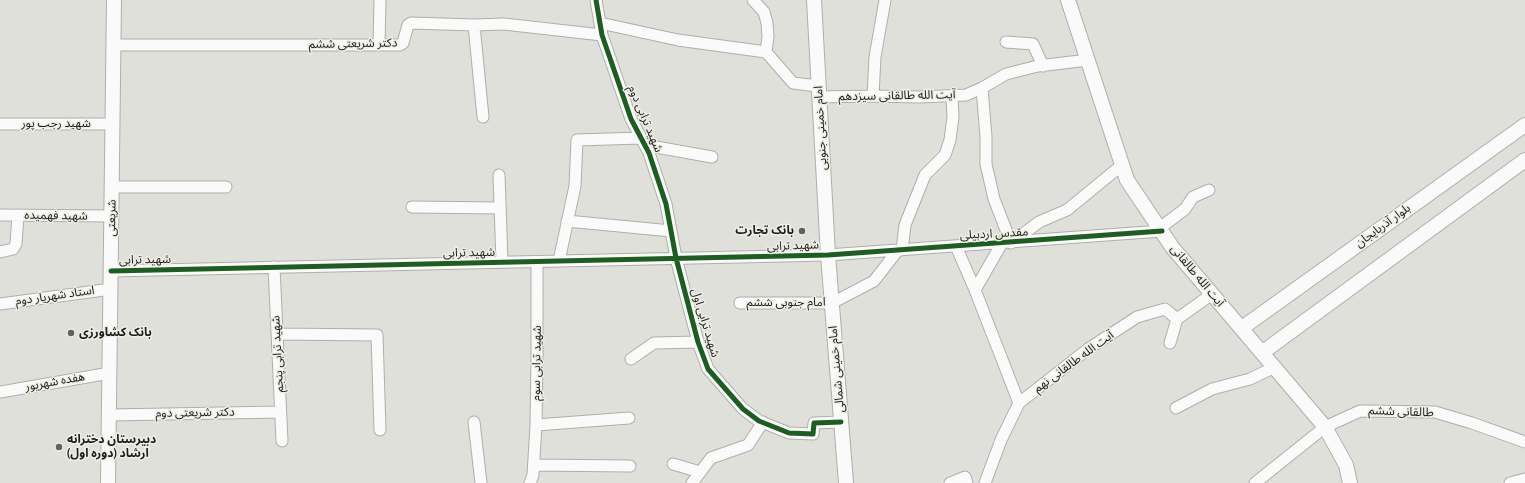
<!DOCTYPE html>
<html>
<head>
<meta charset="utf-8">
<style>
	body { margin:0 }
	canvas { display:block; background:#e0e0db }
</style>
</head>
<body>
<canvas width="1525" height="483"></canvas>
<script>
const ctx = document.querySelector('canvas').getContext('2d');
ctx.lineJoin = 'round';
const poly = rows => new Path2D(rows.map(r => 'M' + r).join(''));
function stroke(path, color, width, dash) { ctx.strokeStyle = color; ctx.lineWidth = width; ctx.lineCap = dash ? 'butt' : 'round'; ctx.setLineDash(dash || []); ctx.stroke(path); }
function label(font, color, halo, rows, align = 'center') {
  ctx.font = font + ' "Archivo Narrow","Noto Sans Arabic",sans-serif'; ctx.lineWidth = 3; ctx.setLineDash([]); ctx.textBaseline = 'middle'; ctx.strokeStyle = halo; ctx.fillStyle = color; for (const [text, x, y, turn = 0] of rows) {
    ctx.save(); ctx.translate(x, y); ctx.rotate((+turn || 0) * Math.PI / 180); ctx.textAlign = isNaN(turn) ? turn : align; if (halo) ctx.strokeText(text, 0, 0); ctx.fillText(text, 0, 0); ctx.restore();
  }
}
const minor = poly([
	[596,0,602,35,631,119,649,153,666,204,676,258,698,342,708,369,743,409,759,421,789,433,813,434,814,423,841,422],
	[753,0,764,12,767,23,768,36,766,52],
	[600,23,678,40,766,52,793,83,818,86],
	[474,25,483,117],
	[1006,42,1033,44,1043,66],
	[114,45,400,45,403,43,408,25,411,23,474,25,504,24,602,35],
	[379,45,380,0],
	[982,88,986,137,986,164,994,199,1011,243,1039,222,1067,210,1122,165],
	[873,96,875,57,885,0],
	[819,97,873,96,919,97,966,95,982,88,1006,74,1038,66,1088,60],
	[0,124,113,124],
	[645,145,712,157],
	[499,175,502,262],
	[112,187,226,187],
	[412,207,500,208],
	[0,215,112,216],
	[567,221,671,231],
	[1160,228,1185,209,1193,197,1209,190],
	[956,246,975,290,1019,403,1001,440,985,483],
	[902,250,905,225,925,175,945,155,950,140,953,117,952,97],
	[0,252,13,249,16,244,18,215],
	[559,261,575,186,577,140,641,138],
	[274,267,282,441],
	[111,271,828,255,1162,231],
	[975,290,1002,243],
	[740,303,832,303,874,281,898,250],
	[0,304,111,289],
	[277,334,377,335,380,430],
	[1170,343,1177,319],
	[631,359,654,343,698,342],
	[0,392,110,373],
	[1019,403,1088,349,1137,317,1165,309,1177,319,1212,294],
	[1176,408,1212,389,1250,379,1275,367],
	[109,415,280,412],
	[474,422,481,483],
	[536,425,629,418],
	[673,464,700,472],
	[534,465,630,466],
	[530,483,533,475,536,425,537,358,537,262],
	[692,483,711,458,748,445,763,422],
	[950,483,965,477,967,483],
	[1255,483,1325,427,1360,411,1435,412,1472,423,1525,442],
	[1510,483,1525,479]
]);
const major = poly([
	[814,0,828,255,846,483],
	[1068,0,1127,180,1172,247,1325,427,1346,465,1350,483],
	[1242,328,1525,125],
	[1263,352,1525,160],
	[108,483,114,0]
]);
stroke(minor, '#aeaeaa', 13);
stroke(major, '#aeaeaa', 16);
stroke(minor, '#fafafa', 11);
stroke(major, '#fafafa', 14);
stroke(poly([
	[596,0,602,35,631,119,649,153,666,204,676,258,698,342,708,369,743,409,759,421,789,433,813,434,814,423,841,422],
	[111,271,828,255,1162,231]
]), '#1b5e20', 5);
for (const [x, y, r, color] of [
	[802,231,4,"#61615d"],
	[71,333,4,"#61615d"],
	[59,447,4,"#61615d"]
]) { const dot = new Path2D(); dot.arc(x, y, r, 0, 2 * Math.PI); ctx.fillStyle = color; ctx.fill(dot); stroke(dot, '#efeee6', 1.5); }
label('12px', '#1c1c19', '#efeee6', [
	["دکتر شریعتی ششم",353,44,-1],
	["آیت الله طالقانی سیزدهم",897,96,-1],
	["شهید ترابی دوم",645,119,67],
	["شهید رجب پور",56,124],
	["امام خمینی جنوبی",821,128,-93],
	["شهید فهمیده",56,216,1],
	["شریعتی",112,218,-89],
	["بلوار آذربایجان",1383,226,-36],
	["مقدس اردبیلی",994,234,-3],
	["شهید ترابی",793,246,-2],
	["شهید ترابی",469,253,-1],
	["شهید ترابی",145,260,-1],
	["آیت الله طالقانی",1197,276,50],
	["استاد شهریار دوم",55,296,-8],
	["امام جنوبی ششم",786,303],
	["شهید ترابی اول",705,323,73],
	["شهید ترابی پنجم",278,354,-93],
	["آیت الله طالقانی نهم",1074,362,-36],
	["شهید ترابی سوم",537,363,-89],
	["امام خمینی شمالی",837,369,-95],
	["هفده شهریور",55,382,-10],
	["طالقانی ششم",1401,412,2],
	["دکتر شریعتی دوم",195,413,-1]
]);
label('bold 12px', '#1c1c19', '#efeee6', [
	["بانک تجارت",794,231,"right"],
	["بانک کشاورزی",79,333],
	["دبیرستان دخترانه",67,440],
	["ارشاد (دوره اول)",67,454]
], 'left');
</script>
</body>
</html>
